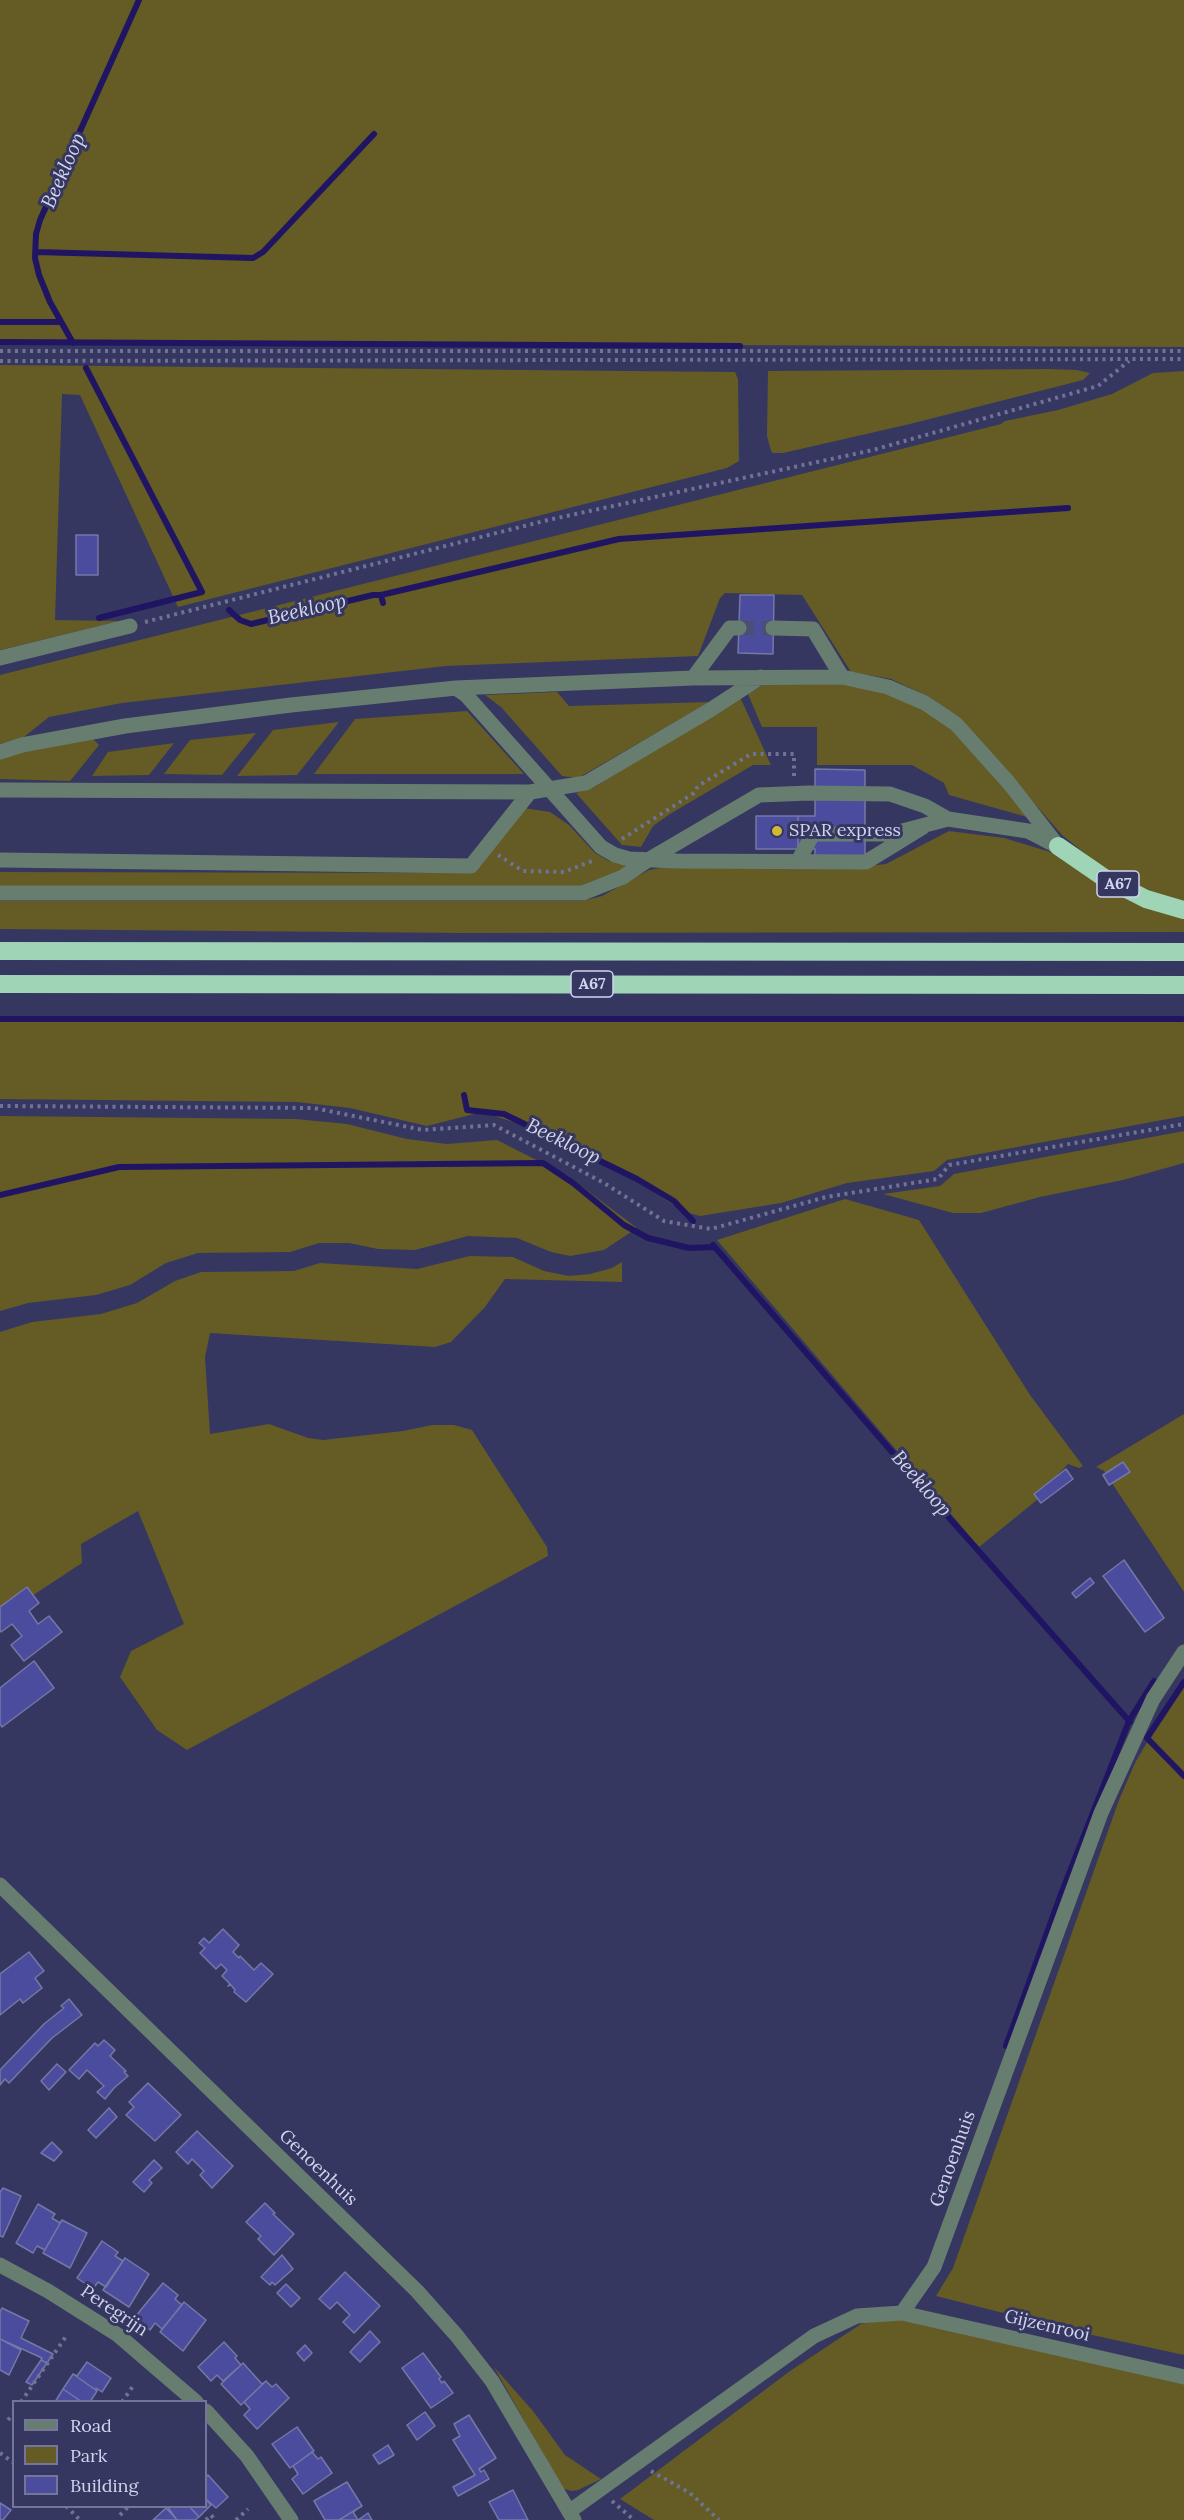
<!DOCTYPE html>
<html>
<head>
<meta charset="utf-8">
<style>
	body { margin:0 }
	#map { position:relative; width:1184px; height:2520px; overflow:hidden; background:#353760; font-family:Lora,serif }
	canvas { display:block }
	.legend { position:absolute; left:12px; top:2400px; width:195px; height:108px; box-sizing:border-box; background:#353760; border:2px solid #737699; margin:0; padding:8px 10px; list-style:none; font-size:18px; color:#d1d4ee }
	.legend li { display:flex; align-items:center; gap:12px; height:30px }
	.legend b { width:30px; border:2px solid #737699 }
</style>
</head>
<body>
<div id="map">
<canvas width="1184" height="2520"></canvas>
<ul class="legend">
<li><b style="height:8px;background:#677d70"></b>Road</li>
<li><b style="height:16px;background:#645b25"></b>Park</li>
<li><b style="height:16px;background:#4c4c9e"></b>Building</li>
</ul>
</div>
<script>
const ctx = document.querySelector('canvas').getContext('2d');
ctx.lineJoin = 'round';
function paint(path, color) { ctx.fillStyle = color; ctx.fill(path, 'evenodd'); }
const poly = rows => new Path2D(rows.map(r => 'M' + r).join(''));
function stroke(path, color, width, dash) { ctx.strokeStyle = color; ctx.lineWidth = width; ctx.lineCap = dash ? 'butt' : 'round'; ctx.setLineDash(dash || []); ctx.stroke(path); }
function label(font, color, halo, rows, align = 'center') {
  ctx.font = font + ' Lora,serif'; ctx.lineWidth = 6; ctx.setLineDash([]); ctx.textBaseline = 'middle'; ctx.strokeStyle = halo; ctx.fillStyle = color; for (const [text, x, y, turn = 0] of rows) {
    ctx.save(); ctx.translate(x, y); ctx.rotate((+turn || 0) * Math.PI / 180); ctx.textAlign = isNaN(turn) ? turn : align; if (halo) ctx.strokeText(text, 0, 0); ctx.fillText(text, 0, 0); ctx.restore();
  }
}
paint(poly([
	[0,0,1184,0,1184,347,0,342],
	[0,365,735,372,738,379,739,461,727,468,178,607,80,395,62,394,55,620,120,621,0,650],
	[1049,369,1077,370,1090,373,1083,380,910,424,783,453,773,453,771,451,767,436,768,371],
	[1184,371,1184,903,1148,893,1108,872,1062,835,963,722,930,697,891,679,851,672,802,595,725,593,720,598,698,656,446,666,122,703,49,717,24,737,0,744,0,675,1001,424,1005,421,1058,410,1112,394,1153,373],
	[768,682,840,683,886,693,920,707,953,729,976,753,1027,817,949,795,944,783,912,765,817,765,817,727,762,727,748,694],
	[557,692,569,706,710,702,578,778,562,776,501,707,485,695],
	[740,697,771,765,753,765,670,814,653,826,641,847,622,845,576,793,593,788],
	[467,711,524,774,314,774,355,719],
	[339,722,297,775,237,776,273,730],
	[256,733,222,775,164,774,190,740],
	[93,739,99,745,70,781,0,779,0,759,23,752],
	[174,743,149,775,92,776,108,752],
	[524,808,550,812,569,825,595,853,609,861,624,864,626,868,579,887,0,886,0,872,472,873],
	[949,831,1004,838,1057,854,1184,917,1184,932,460,933,0,929,0,901,582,901,602,896,649,870,677,865,868,866,886,864],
	[1184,1017,1184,1116,947,1160,934,1171,847,1183,781,1203,700,1216,685,1212,604,1161,535,1129,482,1112,427,1126,350,1108,297,1102,0,1099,0,1020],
	[0,1116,296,1119,347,1124,407,1139,447,1144,497,1140,568,1176,637,1228,604,1250,570,1256,551,1252,517,1238,468,1236,415,1250,378,1249,349,1243,319,1243,290,1252,198,1253,166,1263,130,1285,96,1295,28,1303,0,1311],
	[1184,1131,1184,1163,1123,1180,1040,1197,981,1213,953,1213,883,1194,940,1186,954,1174],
	[845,1199,919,1220,1030,1395,1083,1466,1079,1468,1068,1464,1052,1481,1053,1487,979,1547,717,1240],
	[470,1256,513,1257,544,1271,569,1276,590,1274,612,1268,622,1262,622,1282,505,1279,485,1307,451,1342,435,1347,210,1333,205,1357,210,1434,269,1424,308,1438,323,1440,403,1431,432,1425,454,1425,472,1430,547,1547,548,1556,187,1750,157,1730,120,1677,131,1651,184,1624,138,1511,81,1544,82,1563,0,1617,0,1332,32,1322,101,1314,137,1303,175,1281,201,1272,294,1271,320,1263,417,1269],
	[1184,1414,1184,1592,1104,1471,1096,1467],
	[1184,1679,1184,2355,1083,2333,936,2296,953,2268,1119,1800,1135,1763],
	[884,2319,925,2322,1184,2382,1184,2520,654,2520,620,2499,790,2371,861,2324],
	[494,2367,533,2411,565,2455,601,2479,578,2490,571,2491,562,2488]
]), '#645b25');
stroke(poly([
	[36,252,253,258,263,252,374,134],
	[0,322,60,322],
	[0,342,740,346],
	[73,343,50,302,39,275,35,258,36,234,40,220,139,0],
	[86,368,202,592,99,618],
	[381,595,619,539,1068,508],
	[229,610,240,620,251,624,373,595,381,595,383,603],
	[0,1019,1182,1019],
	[464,1095,467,1110,504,1114,637,1179,674,1201,693,1221],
	[0,1195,119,1167,543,1163,573,1183,624,1225,648,1238,689,1248,714,1247],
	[713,1245,937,1504,1130,1722],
	[1184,1682,1147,1738,1184,1776],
	[1006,2046,1061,1894,1129,1721,1154,1681]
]), '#201563', 6);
const building = poly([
	[76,535,98,535,98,575,76,575,76,535],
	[740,595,774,595,773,654,738,653,740,595],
	[815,769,865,770,865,857,815,857,815,849,798,849,798,816,815,816,815,769],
	[756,816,798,816,798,849,756,849,756,816],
	[1123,1462,1130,1472,1109,1485,1103,1475,1123,1462],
	[1066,1469,1073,1479,1041,1503,1034,1494,1066,1469],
	[1124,1560,1164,1618,1145,1632,1103,1576,1124,1560],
	[1090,1578,1094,1583,1076,1598,1072,1593,1090,1578],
	[27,1587,39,1603,29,1611,38,1624,49,1616,62,1632,24,1661,11,1645,22,1636,12,1624,1,1632,0,1630,0,1607,27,1587],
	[34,1661,54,1688,2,1727,0,1724,0,1688,34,1661],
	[223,1929,239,1945,233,1952,239,1958,240,1956,254,1970,261,1963,273,1974,246,2002,234,1992,235,1990,231,1985,228,1986,230,1984,222,1976,227,1970,221,1964,216,1969,200,1953,205,1948,199,1943,204,1938,209,1943,223,1929],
	[29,1952,44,1971,35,1978,42,1988,23,2003,20,1999,0,2015,0,1974,29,1952],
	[69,1999,82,2015,52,2038,9,2083,5,2079,0,2085,0,2070,44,2024,64,2008,61,2006,69,1999],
	[104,2040,115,2050,110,2056,126,2071,124,2072,128,2076,114,2088,105,2099,97,2092,104,2086,87,2070,79,2079,69,2070,95,2043,98,2046,104,2040],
	[57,2064,66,2072,49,2090,41,2081,57,2064],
	[148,2083,181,2115,155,2141,126,2115,134,2107,129,2102,148,2083],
	[109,2108,117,2117,96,2138,88,2130,109,2108],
	[197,2131,233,2166,212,2188,200,2175,204,2171,192,2159,188,2164,176,2152,197,2131],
	[52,2142,62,2152,54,2161,41,2153,52,2142],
	[154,2160,162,2168,149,2180,152,2183,144,2192,133,2182,154,2160],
	[3,2188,21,2196,3,2237,0,2236,0,2192,3,2188],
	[265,2203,275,2213,273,2214,294,2234,274,2255,258,2239,261,2236,246,2222,265,2203],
	[38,2204,55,2214,52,2218,60,2223,62,2220,45,2250,37,2246,33,2253,16,2243,38,2204],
	[62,2220,87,2233,70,2268,43,2253,62,2220],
	[102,2241,118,2252,115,2256,123,2261,125,2258,106,2287,98,2282,93,2289,77,2278,102,2241],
	[282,2255,293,2269,275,2285,272,2282,270,2285,261,2277,282,2255],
	[125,2258,149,2274,129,2307,103,2290,125,2258],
	[345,2272,380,2306,354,2333,343,2322,350,2315,337,2302,330,2309,319,2299,345,2272],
	[163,2283,178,2295,175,2299,182,2305,162,2329,155,2323,150,2330,135,2317,163,2283],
	[286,2284,300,2298,291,2307,277,2293,286,2284],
	[184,2302,206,2320,183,2351,160,2332,184,2302],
	[2,2308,29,2321,21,2338,53,2354,47,2363,41,2360,42,2358,0,2339,0,2312,2,2308],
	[370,2331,380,2342,360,2362,350,2352,370,2331],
	[0,2339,21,2350,9,2375,0,2370,0,2339],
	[224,2342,237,2356,235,2358,241,2365,223,2381,217,2375,211,2381,198,2367,224,2342],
	[305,2345,312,2353,304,2361,297,2353,305,2345],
	[423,2353,441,2377,439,2379,442,2383,444,2381,453,2393,431,2408,402,2368,423,2353],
	[41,2360,47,2363,32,2385,26,2382,41,2360],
	[87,2362,111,2378,102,2392,96,2388,97,2391,73,2374,77,2376,87,2362],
	[243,2363,262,2384,266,2381,241,2405,221,2384,243,2363],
	[73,2374,97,2391,90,2402,82,2402,63,2389,73,2374],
	[266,2381,272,2387,276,2384,289,2398,257,2429,244,2415,250,2409,244,2402,266,2381],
	[63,2389,82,2402,55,2402,63,2389],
	[425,2412,435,2426,417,2440,407,2425,425,2412],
	[469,2415,496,2458,479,2469,481,2472,484,2470,489,2479,458,2496,453,2487,475,2475,453,2440,460,2436,454,2424,469,2415],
	[297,2427,314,2451,290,2468,272,2444,297,2427],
	[388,2445,394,2455,379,2464,373,2455,388,2445],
	[312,2452,318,2459,321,2457,332,2473,303,2494,292,2479,298,2474,293,2466,312,2452],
	[208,2475,228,2497,216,2508,206,2499,206,2477,208,2475],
	[347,2482,362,2506,339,2520,325,2520,314,2501,347,2482],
	[513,2490,528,2520,499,2520,489,2502,513,2490],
	[206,2499,211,2505,199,2517,189,2506,206,2506,206,2499],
	[0,2503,11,2510,3,2520,0,2520,0,2503],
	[167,2506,189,2506,199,2517,195,2520,177,2520,167,2506],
	[362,2506,353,2512,358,2520,368,2513,372,2520,339,2520,362,2506],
	[166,2508,177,2520,153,2520,166,2508]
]);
paint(building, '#4c4c9e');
stroke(building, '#7478a6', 1.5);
stroke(poly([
	[739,628,773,628]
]), '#4c4f75', 15, [15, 8]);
stroke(poly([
	[0,351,1184,351],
	[0,361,1184,359],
	[145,622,548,520,873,450,1098,386,1129,361],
	[622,839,694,793,698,786,751,754,794,754,794,779],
	[498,855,523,871,564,872,592,861],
	[0,1106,314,1108,423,1130,494,1125,604,1183,664,1221,711,1229,826,1197,938,1179,949,1165,1184,1124],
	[21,2402,67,2335],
	[122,2402,133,2386],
	[8,2420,14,2413],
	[0,2453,14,2463],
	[651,2471,690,2493,719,2520],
	[612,2501,634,2520],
	[66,2506,80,2520],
	[120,2515,129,2506],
	[206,2520,211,2515,215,2520],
	[236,2520,248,2509]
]), '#707296', 4, [3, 4.5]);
stroke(poly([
	[773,628,813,629,842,677],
	[0,658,130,626],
	[693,678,730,628,739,628],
	[456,688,466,695,601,847,615,855,629,859,677,861,866,862,923,827],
	[0,752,22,745,125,726,291,705,456,688,693,678,842,677,888,687,925,703,956,724,1009,783,1058,846],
	[0,790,530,792,586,783,710,710,761,677],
	[0,860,471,866,530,792],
	[798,861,813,834,891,834,948,819],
	[0,893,583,893,623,877,648,860,759,795,809,793,890,794,925,806,948,819,1028,831,1055,845],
	[0,1885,417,2291,457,2336,492,2381,574,2520],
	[0,2265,48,2291,118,2335,196,2402],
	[902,2313,934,2267,1101,1813,1153,1699,1184,1652],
	[206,2411,247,2456,291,2520],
	[570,2511,814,2336,857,2316,902,2313,1184,2377]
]), '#677d70', 15);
stroke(poly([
	[1058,846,1103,877,1146,899,1184,910],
	[0,951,1184,952],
	[0,984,1184,985]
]), '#9fd4b6', 18);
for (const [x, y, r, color] of [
	[777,831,6,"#ceb838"]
]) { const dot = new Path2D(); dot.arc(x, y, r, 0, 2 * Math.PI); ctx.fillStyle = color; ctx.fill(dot); stroke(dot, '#353760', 2); }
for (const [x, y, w] of [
	[1118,884,42],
	[592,984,42]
]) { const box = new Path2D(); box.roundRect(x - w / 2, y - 13, w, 26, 4.5); ctx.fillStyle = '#353760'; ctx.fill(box); stroke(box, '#d1d4ee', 1.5); }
label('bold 16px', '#d1d4ee', null, [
	["A67",1118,884],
	["A67",592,984]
]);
label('18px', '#d1d4ee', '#353760', [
	["SPAR express",789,831]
], 'left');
label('18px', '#d1d4ee', '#353760', [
	["Genoenhuis",953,2159,-70],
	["Genoenhuis",318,2168,44],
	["Peregrijn",114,2311,34],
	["Gijzenrooi",1047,2326,13]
]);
label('italic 20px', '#d1d4ec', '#353760', [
	["Beekloop",64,171,-66],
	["Beekloop",307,610,-13],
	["Beekloop",563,1142,26],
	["Beekloop",921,1484,49]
]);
</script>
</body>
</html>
